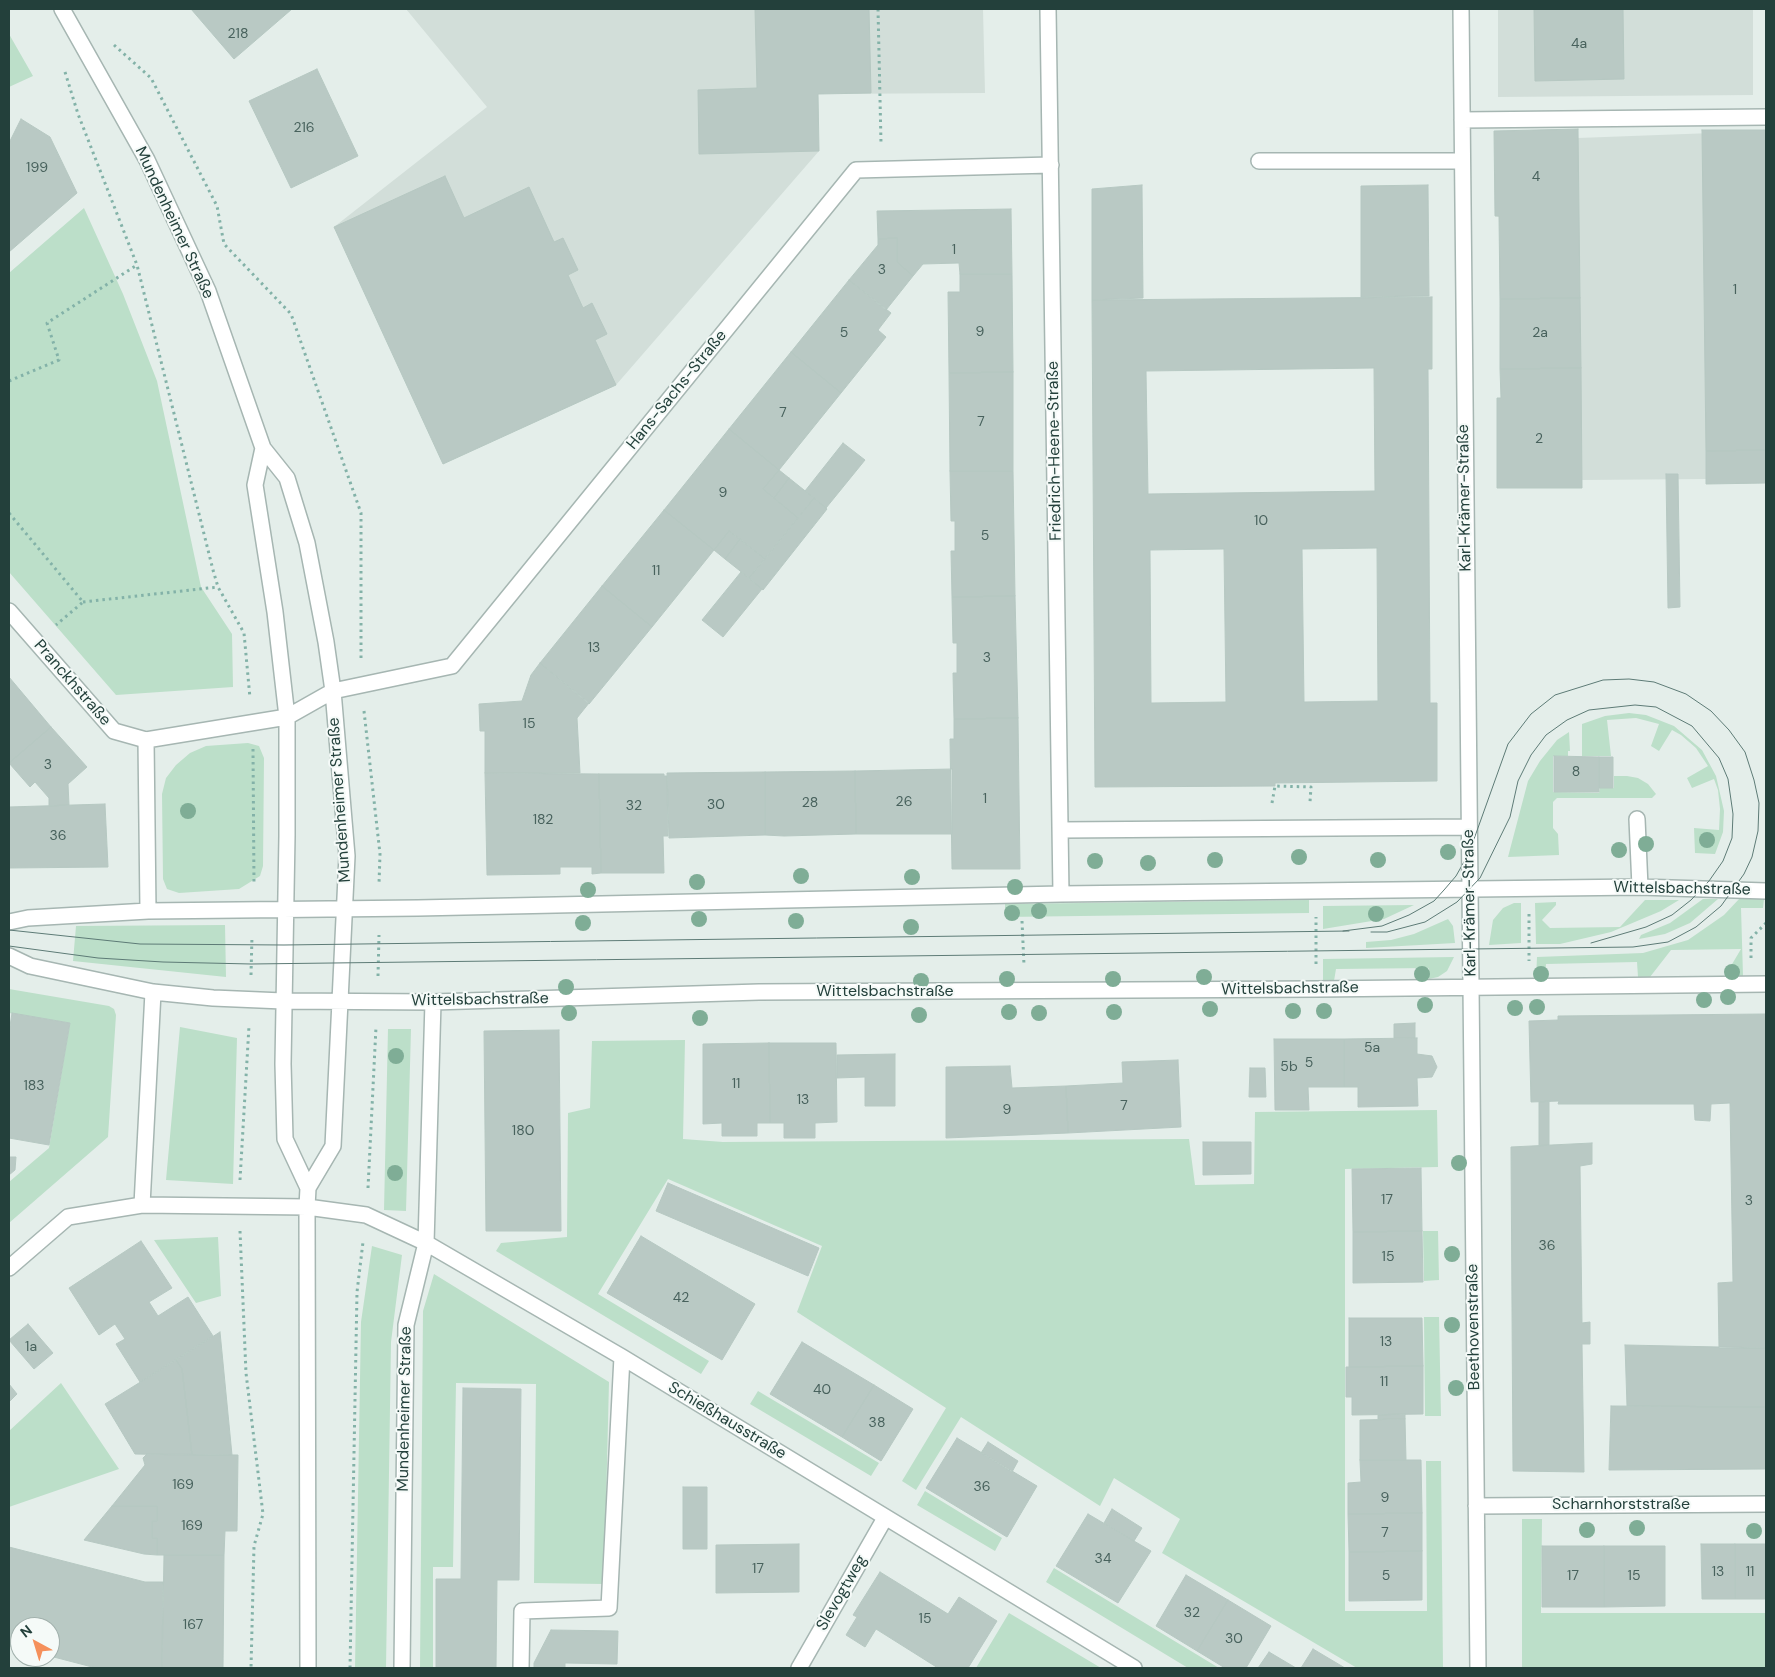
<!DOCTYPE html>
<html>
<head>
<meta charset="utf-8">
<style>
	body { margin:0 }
	#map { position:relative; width:1775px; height:1677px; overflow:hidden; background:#e4eeea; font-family:"DM Sans",sans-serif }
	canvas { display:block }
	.frame { position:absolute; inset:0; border:10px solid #23403b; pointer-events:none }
	.north { position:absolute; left:10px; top:1617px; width:50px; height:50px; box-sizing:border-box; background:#f5faf8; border:1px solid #a1b0ac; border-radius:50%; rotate:321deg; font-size:14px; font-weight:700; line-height:20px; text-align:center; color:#23403b }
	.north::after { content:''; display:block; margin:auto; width:18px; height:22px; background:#f5905b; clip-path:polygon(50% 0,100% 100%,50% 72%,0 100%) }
</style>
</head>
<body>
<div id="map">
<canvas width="1775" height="1677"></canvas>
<div class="frame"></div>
<div class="north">N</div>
</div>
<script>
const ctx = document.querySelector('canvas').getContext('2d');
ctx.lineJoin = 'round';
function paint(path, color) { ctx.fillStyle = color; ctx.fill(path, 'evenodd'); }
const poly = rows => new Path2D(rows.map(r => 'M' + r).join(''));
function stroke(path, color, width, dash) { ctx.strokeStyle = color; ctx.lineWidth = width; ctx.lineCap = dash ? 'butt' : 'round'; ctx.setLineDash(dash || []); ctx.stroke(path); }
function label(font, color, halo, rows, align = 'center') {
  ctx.font = font + ' "DM Sans",sans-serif'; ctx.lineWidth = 4; ctx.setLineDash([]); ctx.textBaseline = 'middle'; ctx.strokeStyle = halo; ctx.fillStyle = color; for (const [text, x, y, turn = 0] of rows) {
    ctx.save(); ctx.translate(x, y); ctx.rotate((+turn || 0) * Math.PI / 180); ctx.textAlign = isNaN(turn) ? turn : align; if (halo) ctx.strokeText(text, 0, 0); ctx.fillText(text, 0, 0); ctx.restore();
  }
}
paint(poly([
	[406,9,983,9,985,93,818,94,819,151,616,385,443,464,334,227,487,107],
	[1498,9,1753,9,1753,95,1498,97],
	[1578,129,1578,138,1766,131,1766,483,1706,484,1706,479,1582,480,1582,488,1497,488,1497,398,1501,398,1499,217,1495,216,1494,131]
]), '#d2ded9');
paint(poly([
	[9,34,33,76,9,87],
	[84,208,123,294,157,381,201,587,232,634,233,687,116,695,9,572,9,273],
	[1629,713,1646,715,1674,726,1702,750,1716,776,1724,811,1723,832,1715,854,1695,853,1694,828,1719,830,1720,809,1718,790,1714,779,1692,788,1687,778,1708,766,1696,748,1681,735,1672,730,1659,751,1651,746,1659,724,1636,718,1607,720,1611,756,1582,756,1582,724,1605,716],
	[1569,732,1570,751,1568,751,1568,756,1553,756,1553,792,1599,793,1600,788,1614,788,1614,776,1627,776,1638,778,1648,784,1656,794,1652,798,1557,798,1553,802,1553,828,1558,834,1559,855,1508,857,1528,781,1540,761,1557,740],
	[248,743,259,746,264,758,263,866,260,876,239,889,179,893,167,889,163,879,162,794,166,778,176,765,190,753,206,746],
	[1740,898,1764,899,1763,908,1741,908,1743,976,1725,976,1741,949,1671,950,1650,977,1638,977,1637,962,1546,964,1545,979,1536,979,1537,957,1643,953,1688,940,1724,915],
	[1703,899,1718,899,1690,923,1665,934,1639,939,1641,935,1670,923],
	[1309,900,1309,913,1005,917,1005,904],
	[1645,900,1679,900,1661,911,1611,932,1560,944,1536,944,1535,903,1556,902,1556,905,1542,920,1550,928,1620,927],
	[1514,903,1521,903,1521,943,1489,945,1493,920,1503,908],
	[1414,905,1384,919,1323,929,1323,906],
	[1448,919,1453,926,1455,943,1366,948,1366,942,1391,940,1414,934],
	[225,925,226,977,73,961,76,926],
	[1454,957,1447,971,1438,977,1429,979,1429,968,1336,969,1334,981,1323,981,1323,959],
	[9,989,109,1006,114,1009,116,1015,108,1137,9,1223,9,1182,49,1148,70,1023,9,1013],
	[180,1027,237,1038,233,1184,166,1180],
	[388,1029,411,1029,406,1211,384,1210],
	[685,1040,683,1139,723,1142,1189,1139,1195,1185,1254,1184,1255,1112,1437,1110,1438,1167,1345,1169,1345,1611,1427,1611,1426,1461,1441,1461,1443,1668,1357,1668,1162,1553,1180,1519,1114,1478,1100,1506,961,1417,916,1490,902,1481,946,1408,797,1312,822,1246,668,1179,598,1294,709,1361,701,1374,496,1251,501,1243,567,1237,568,1113,590,1108,592,1041],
	[1423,1231,1438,1231,1439,1280,1424,1281],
	[218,1237,221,1296,196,1303,154,1240],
	[372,1246,402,1255,391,1342,386,1668,355,1668,361,1322],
	[434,1274,609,1382,604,1584,534,1583,536,1384,456,1383,453,1567,433,1567,433,1668,420,1668,423,1311],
	[1424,1317,1439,1317,1441,1416,1425,1416],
	[61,1383,119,1469,9,1507,9,1431],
	[758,1391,879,1463,871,1476,750,1404],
	[925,1491,1002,1538,995,1551,917,1505],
	[1522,1519,1542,1519,1541,1613,1766,1613,1766,1668,1522,1668],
	[1054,1568,1219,1668,1188,1668,1046,1582],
	[1009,1613,1101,1668,976,1668]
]), '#bcdfc9');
const building = poly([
	[191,9,292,9,234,59,191,9],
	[755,9,869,9,871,93,818,94,819,151,699,154,698,90,757,88,755,9],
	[1534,9,1623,9,1624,79,1535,81,1534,9],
	[317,69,358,156,291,188,249,101,317,69],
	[21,119,50,137,77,193,9,252,9,143,21,119],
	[1578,129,1580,298,1500,299,1499,216,1495,216,1494,131,1578,129],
	[1702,130,1766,130,1766,450,1706,451,1702,130],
	[445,176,464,218,529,187,554,242,563,238,578,270,568,275,583,308,592,303,607,334,595,340,616,385,443,464,334,227,445,176],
	[1142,185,1143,298,1092,300,1092,189,1142,185],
	[1428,185,1429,296,1361,297,1361,186,1428,185],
	[1011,209,1012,274,960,274,959,263,923,264,913,276,897,262,897,238,878,239,877,211,1011,209],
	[897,238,897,262,913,276,886,310,849,280,878,245,878,239,897,238],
	[960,274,1012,274,1013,372,949,373,948,292,960,292,960,274],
	[849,280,891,313,878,330,886,337,841,393,791,352,849,280],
	[1432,297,1432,369,1428,369,1430,703,1437,703,1437,781,1275,783,1275,786,1095,787,1092,300,1432,297],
	[1374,368,1375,491,1148,494,1146,371,1374,368],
	[1377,548,1378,701,1304,702,1302,549,1377,548],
	[1224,549,1226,702,1151,703,1150,550,1224,549],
	[1580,298,1581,368,1500,369,1500,299,1580,298],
	[791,352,841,393,779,470,729,429,791,352],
	[1581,368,1582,488,1497,488,1497,398,1501,398,1500,369,1581,368],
	[1013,372,1013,471,950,471,949,373,1013,372],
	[729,429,779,470,763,489,798,518,765,559,729,531,714,550,664,510,729,429],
	[843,443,865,460,826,508,805,491,843,443],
	[1766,450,1766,483,1706,484,1706,451,1766,450],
	[779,470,789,478,774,498,763,489,779,470],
	[950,471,1013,471,1015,596,952,597,951,551,955,551,955,521,951,521,950,471],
	[1666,474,1678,474,1680,607,1668,608,1666,474],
	[789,478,814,498,798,518,774,498,789,478],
	[814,498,827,509,763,590,749,578,814,498],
	[664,510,714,550,652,627,602,586,664,510],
	[729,531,740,539,725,559,714,550,729,531],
	[740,539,765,559,749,578,725,559,740,539],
	[741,572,762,589,723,637,702,620,741,572],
	[602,586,652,627,589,704,540,663,602,586],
	[1015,596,1018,718,954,719,953,673,957,673,957,643,953,643,952,597,1015,596],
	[540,663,589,703,577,718,580,773,485,773,485,731,480,731,479,704,522,701,531,675,540,663],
	[9,677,51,727,9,763,9,677],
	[1018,718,1020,869,952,869,950,739,954,739,954,719,1018,718],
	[51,727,87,767,68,784,69,805,49,806,49,798,35,782,30,787,9,763,51,727],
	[1554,756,1599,757,1599,792,1554,792,1554,756],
	[1599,757,1613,757,1613,788,1599,788,1599,757],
	[952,769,952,834,856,834,855,771,952,769],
	[855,771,856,834,784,836,765,835,765,772,855,771],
	[765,772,765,835,669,838,667,773,765,772],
	[485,773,599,774,601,873,592,874,592,867,560,867,560,874,487,875,485,773],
	[599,774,664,774,664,776,667,776,668,836,663,836,664,873,601,873,599,774],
	[105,804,108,867,9,868,9,807,105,804],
	[12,1013,70,1023,49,1145,9,1138,9,1033,12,1013],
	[1766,1014,1766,1348,1719,1348,1718,1283,1733,1282,1730,1103,1711,1104,1710,1121,1695,1120,1694,1104,1558,1104,1559,1101,1531,1102,1529,1021,1558,1020,1558,1016,1766,1014],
	[1415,1023,1415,1038,1394,1038,1394,1024,1415,1023],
	[559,1030,561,1231,486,1231,484,1031,559,1030],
	[1417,1038,1417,1054,1432,1056,1437,1067,1432,1077,1417,1078,1418,1106,1358,1107,1358,1087,1344,1087,1344,1039,1417,1038],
	[1274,1039,1344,1039,1344,1087,1308,1087,1309,1110,1275,1110,1274,1039],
	[769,1043,770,1123,757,1123,757,1136,722,1136,722,1123,703,1124,703,1044,769,1043],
	[769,1043,836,1043,837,1122,815,1123,815,1138,784,1138,784,1123,770,1123,769,1043],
	[895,1054,895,1106,865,1106,865,1077,837,1078,837,1055,895,1054],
	[1178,1060,1181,1127,1068,1133,1066,1086,1123,1083,1122,1062,1178,1060],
	[1010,1066,1012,1088,1066,1086,1068,1133,946,1138,946,1067,1010,1066],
	[1250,1068,1265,1068,1266,1097,1249,1097,1250,1068],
	[1549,1101,1549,1145,1539,1146,1539,1102,1549,1101],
	[1203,1142,1251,1142,1251,1174,1203,1175,1203,1142],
	[1592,1143,1592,1164,1580,1166,1582,1323,1590,1322,1590,1344,1582,1344,1584,1472,1513,1471,1511,1147,1592,1143],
	[9,1157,16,1157,15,1170,9,1175,9,1157],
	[1421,1168,1422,1231,1353,1232,1352,1169,1421,1168],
	[668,1183,819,1248,808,1276,656,1211,668,1183],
	[1422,1231,1423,1282,1353,1283,1353,1232,1422,1231],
	[641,1236,755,1304,722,1360,607,1293,641,1236],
	[141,1241,172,1288,149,1302,158,1316,188,1297,213,1336,140,1382,116,1344,125,1339,115,1324,99,1335,69,1288,141,1241],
	[1349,1318,1422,1318,1423,1366,1349,1367,1349,1318],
	[28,1324,53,1353,34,1369,9,1340,28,1324],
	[220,1332,232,1455,192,1455,182,1369,176,1360,220,1332],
	[802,1342,874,1385,842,1437,770,1394,802,1342],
	[1625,1345,1766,1348,1766,1407,1627,1406,1625,1345],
	[176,1360,182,1369,192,1455,135,1454,105,1404,176,1360],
	[1423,1366,1423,1414,1352,1415,1352,1397,1346,1397,1346,1367,1423,1366],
	[9,1384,17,1394,9,1402,9,1384],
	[874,1385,913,1409,881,1461,842,1437,874,1385],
	[463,1388,521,1389,519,1580,497,1580,496,1668,436,1668,436,1579,461,1579,463,1388],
	[1611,1406,1766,1407,1766,1469,1609,1470,1611,1406],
	[1405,1414,1405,1419,1378,1419,1378,1415,1405,1414],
	[1405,1419,1406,1460,1360,1460,1360,1420,1405,1419],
	[957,1438,1037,1486,1007,1537,926,1488,957,1438],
	[988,1442,1018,1461,1012,1472,981,1453,988,1442],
	[147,1454,238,1455,237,1531,225,1531,224,1555,157,1555,157,1538,152,1538,152,1521,157,1521,157,1506,112,1506,145,1465,143,1458,147,1454],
	[1360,1460,1421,1460,1422,1513,1348,1514,1348,1483,1361,1482,1360,1460],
	[683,1487,707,1487,707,1549,683,1549,683,1487],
	[112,1506,157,1506,157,1521,152,1521,152,1538,157,1538,157,1555,144,1554,84,1540,112,1506],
	[1112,1509,1142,1528,1134,1541,1104,1523,1112,1509],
	[1422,1513,1422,1551,1349,1552,1348,1514,1422,1513],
	[1088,1514,1151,1551,1118,1603,1056,1566,1088,1514],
	[799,1544,799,1592,716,1593,716,1545,799,1544],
	[1701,1544,1735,1544,1735,1599,1702,1599,1701,1544],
	[1735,1544,1766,1544,1766,1599,1735,1599,1735,1544],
	[1542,1546,1604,1546,1604,1607,1542,1607,1542,1546],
	[1604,1546,1665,1546,1665,1606,1604,1607,1604,1546],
	[9,1547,145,1582,163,1582,162,1668,96,1668,50,1656,50,1627,20,1627,20,1648,9,1646,9,1547],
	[1422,1551,1422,1600,1349,1601,1349,1552,1422,1551],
	[164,1555,224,1555,223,1668,162,1668,164,1555],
	[880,1572,948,1614,959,1597,997,1621,968,1668,938,1668,876,1629,865,1647,846,1635,857,1617,853,1615,880,1572],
	[1186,1575,1228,1600,1197,1651,1156,1626,1186,1575],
	[1228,1600,1271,1626,1246,1668,1225,1668,1197,1651,1228,1600],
	[551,1630,618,1631,617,1664,565,1663,565,1668,534,1668,534,1663,551,1630],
	[1313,1649,1345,1668,1301,1668,1313,1649],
	[1269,1652,1296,1668,1258,1668,1269,1652]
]);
paint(building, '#b9c9c4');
stroke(building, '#b6c8c2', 1);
const minor = poly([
	[62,9,147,160,208,291,263,448,287,478,307,543,326,642,333,691,347,856,333,1146,308,1188,307,1207,308,1668],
	[1048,9,1061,894],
	[1461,9,1478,1668],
	[1462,120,1766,117],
	[1259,161,1462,161],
	[263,448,255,485,275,612,287,717,287,836,283,1064,285,1139,308,1188],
	[9,611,114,731,146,740,287,717,333,691,452,666,856,170,1051,165],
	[146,740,148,911],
	[1637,819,1640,887],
	[1061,830,1469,827],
	[9,922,28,918,148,911,418,908,1061,894,1640,887,1766,891],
	[9,956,30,966,153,992,213,998,283,1001,433,1002,759,992,1317,989,1766,984],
	[142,1205,153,992],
	[9,1268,68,1217,142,1205,307,1207,366,1215,426,1243,622,1357,1134,1668],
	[1476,1506,1766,1504],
	[402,1668,406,1325,426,1243,433,1002],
	[521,1668,522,1611,609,1608,622,1357],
	[799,1668,885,1518]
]);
stroke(minor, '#a6b6b2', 18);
stroke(poly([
	[878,9,881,143],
	[114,45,151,78,217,206,224,244,291,314,361,513,361,660],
	[65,72,78,114,137,265,213,570,218,587,244,633,250,698],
	[9,381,59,360,47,323,137,265],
	[9,513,83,602,56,625],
	[83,602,218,587],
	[364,711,380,854,379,884],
	[253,749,254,885],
	[1272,803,1275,786,1311,787,1310,802],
	[1529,914,1529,961],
	[1022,921,1024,965],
	[1751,958,1751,938,1766,923],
	[1316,964,1316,917],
	[251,975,252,936],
	[378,976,379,935],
	[240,1180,249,1026],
	[368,1188,376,1027],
	[240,1231,246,1373,263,1514,254,1546,251,1668],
	[350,1668,357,1292,363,1242]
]), '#83b2a8', 3, [2.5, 4]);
stroke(minor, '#fff', 15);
stroke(poly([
	[9,930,140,944,284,945,1349,931],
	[1371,932,1387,932,1425,922,1457,902,1480,878,1510,817,1518,781,1531,755,1546,735,1567,720,1589,710,1635,705,1656,707,1692,726,1719,758,1728,779,1733,814,1732,838,1723,861,1709,881,1691,900,1672,915,1646,927,1591,943],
	[9,946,98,958,163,962,251,964,1633,947,1668,942,1696,927,1721,906,1744,874,1752,857,1758,831,1759,803,1754,780,1745,752,1729,730,1711,711,1686,694,1654,682,1629,679,1603,680,1555,695,1531,714,1508,744,1469,853,1456,876,1444,890,1434,901,1409,915,1382,926,1343,931]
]), '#5d7b76', 1);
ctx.fillStyle = '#7fad96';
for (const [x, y] of [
	[188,811],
	[1707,840],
	[1646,844],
	[1619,850],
	[1448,852],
	[1299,857],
	[1215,860],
	[1378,860],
	[1095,861],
	[1148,863],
	[801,876],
	[912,877],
	[697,882],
	[1015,887],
	[588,890],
	[1039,911],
	[1012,913],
	[1376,914],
	[699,919],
	[796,921],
	[583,923],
	[911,927],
	[1732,972],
	[1422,974],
	[1541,974],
	[1204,977],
	[1007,979],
	[1113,979],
	[921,981],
	[566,987],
	[1728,997],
	[1704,1000],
	[1425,1005],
	[1537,1007],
	[1515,1008],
	[1210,1009],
	[1293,1011],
	[1324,1011],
	[1009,1012],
	[1114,1012],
	[569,1013],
	[1039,1013],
	[919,1015],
	[700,1018],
	[396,1056],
	[1459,1163],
	[395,1173],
	[1452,1254],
	[1452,1325],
	[1456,1388],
	[1637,1528],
	[1587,1530],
	[1754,1531]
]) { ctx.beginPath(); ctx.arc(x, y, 8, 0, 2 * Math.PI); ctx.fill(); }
label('14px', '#48625d', null, [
	["218",238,34],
	["4a",1579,44],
	["216",304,128],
	["199",37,168],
	["4",1536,177],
	["1",954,250],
	["3",882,270],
	["1",1735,290],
	["9",980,332],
	["5",844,333],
	["2a",1540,333],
	["7",783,413],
	["7",981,422],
	["2",1539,439],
	["9",723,493],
	["10",1261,521],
	["5",985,536],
	["11",656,571],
	["13",594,648],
	["3",987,658],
	["15",529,724],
	["3",48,765],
	["8",1576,772],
	["1",985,799],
	["26",904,802],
	["28",810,803],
	["30",716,805],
	["32",634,806],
	["182",543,820],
	["36",58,836],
	["5a",1372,1048],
	["5",1309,1063],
	["5b",1289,1067],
	["11",736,1084],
	["183",34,1086],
	["13",803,1100],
	["7",1124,1106],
	["9",1007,1110],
	["180",523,1131],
	["17",1387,1200],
	["3",1749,1201],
	["36",1547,1246],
	["15",1388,1257],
	["42",681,1298],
	["13",1386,1342],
	["1a",31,1347],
	["11",1384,1382],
	["40",822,1390],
	["38",877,1423],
	["169",183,1485],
	["36",982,1487],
	["9",1385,1498],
	["169",192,1526],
	["7",1385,1533],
	["34",1103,1559],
	["17",758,1569],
	["13",1718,1572],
	["11",1750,1572],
	["5",1386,1576],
	["17",1573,1576],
	["15",1634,1576],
	["32",1192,1613],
	["15",925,1619],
	["167",193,1625],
	["30",1234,1639]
]);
label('16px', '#23403b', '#f5faf8', [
	["Mundenheimer Straße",174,223,65],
	["Hans-Sachs-Straße",677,390,-51],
	["Friedrich-Heene-Straße",1055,451,-91],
	["Karl-Krämer-Straße",1465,498,-91],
	["Pranckhstraße",72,683,49],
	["Mundenheimer Straße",340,800,-94],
	["Wittelsbachstraße",1682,889,1],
	["Karl-Krämer-Straße",1470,903,-91],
	["Wittelsbachstraße",1290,989,-1],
	["Wittelsbachstraße",885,992],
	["Wittelsbachstraße",480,1000,-1],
	["Beethovenstraße",1474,1327,-91],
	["Mundenheimer Straße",405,1409,-89],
	["Schießhausstraße",727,1421,31],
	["Scharnhorststraße",1621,1505],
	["Slevogtweg",842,1593,-60]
]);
</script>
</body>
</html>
